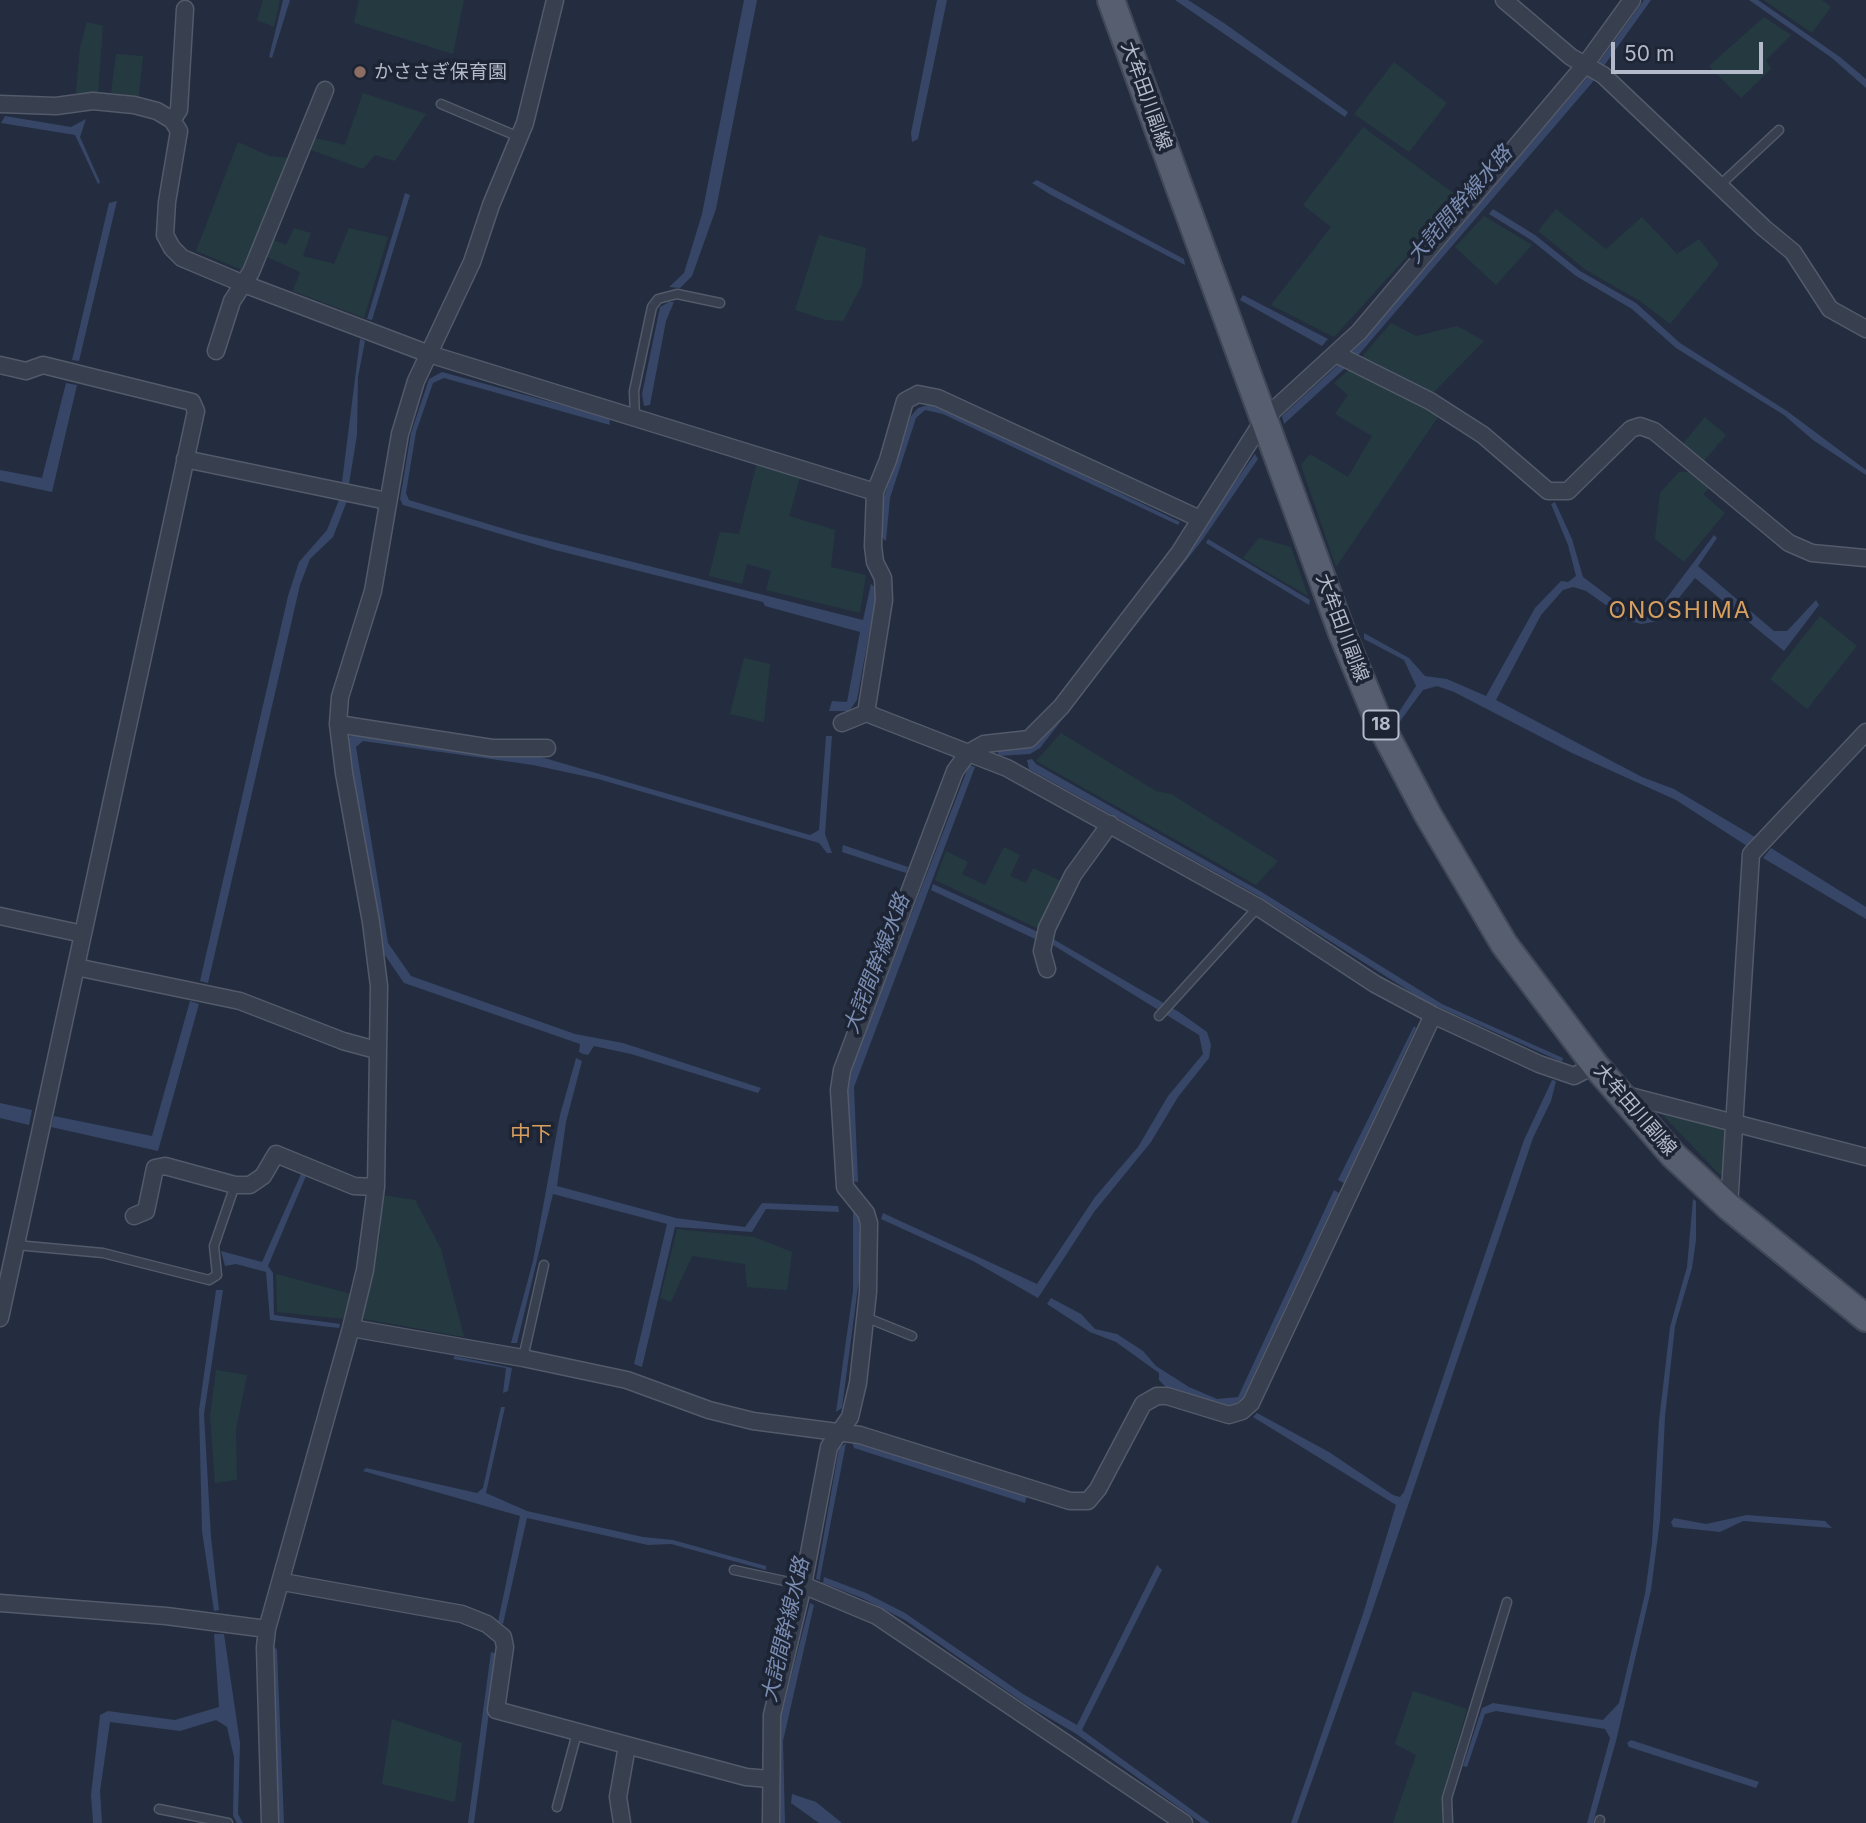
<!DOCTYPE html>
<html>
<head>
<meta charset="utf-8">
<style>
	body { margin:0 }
	#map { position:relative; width:1866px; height:1823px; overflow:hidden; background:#232d3f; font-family:Inter,sans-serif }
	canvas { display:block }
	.scale { position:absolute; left:1611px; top:42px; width:152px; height:32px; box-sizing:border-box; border:4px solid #b4baca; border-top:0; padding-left:9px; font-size:21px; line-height:24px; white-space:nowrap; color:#b4baca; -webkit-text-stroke:5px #1d2434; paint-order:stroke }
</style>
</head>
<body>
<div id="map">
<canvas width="1866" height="1823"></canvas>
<div class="scale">50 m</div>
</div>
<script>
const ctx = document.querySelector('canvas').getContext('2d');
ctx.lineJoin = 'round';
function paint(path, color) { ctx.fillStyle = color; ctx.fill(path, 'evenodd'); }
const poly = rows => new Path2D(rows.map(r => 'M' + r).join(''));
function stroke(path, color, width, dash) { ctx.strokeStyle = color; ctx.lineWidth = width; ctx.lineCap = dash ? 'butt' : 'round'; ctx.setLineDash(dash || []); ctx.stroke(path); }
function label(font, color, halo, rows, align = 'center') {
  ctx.font = font + ' Inter,"Noto Sans JP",sans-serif'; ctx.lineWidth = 7; ctx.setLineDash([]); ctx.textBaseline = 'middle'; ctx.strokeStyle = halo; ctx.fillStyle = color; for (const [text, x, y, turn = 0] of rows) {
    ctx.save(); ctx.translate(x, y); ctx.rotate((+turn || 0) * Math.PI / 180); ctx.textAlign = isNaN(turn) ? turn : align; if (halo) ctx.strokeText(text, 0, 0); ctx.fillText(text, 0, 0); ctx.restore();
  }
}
paint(poly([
	[263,0,280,0,274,27,257,20],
	[359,0,464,0,453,54,354,23],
	[1764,0,1822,0,1831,7,1812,33],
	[1764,17,1791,35,1766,60,1771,69,1741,98,1709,66],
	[87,22,103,26,98,94,76,93,80,48],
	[116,54,143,56,139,96,111,93],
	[1394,62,1447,103,1409,152,1354,114],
	[363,93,426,114,395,161,375,155,363,169,306,148,310,137,345,145],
	[1363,127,1460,198,1334,337,1271,305,1331,227,1303,205],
	[238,142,269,156,288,158,245,271,196,251],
	[1556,209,1606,249,1642,217,1677,254,1699,239,1719,264,1670,324,1640,301,1586,270,1538,231],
	[1484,216,1532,245,1496,285,1455,247],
	[294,228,311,233,303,256,334,264,349,228,388,237,364,318,293,291,300,272,265,256,271,239,286,245],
	[819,235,866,248,862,285,843,321,826,320,795,310],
	[1391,323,1416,336,1457,326,1484,341,1430,396,1361,358],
	[1351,368,1440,414,1336,567,1301,465,1310,454,1348,477,1372,436,1335,414,1348,395,1334,383],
	[1705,417,1726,435,1703,462,1682,445],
	[757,463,800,478,789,516,835,530,831,567,866,575,860,613,766,590,771,571,747,564,742,584,709,576,720,532,739,534],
	[1679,472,1694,472,1711,486,1703,494,1725,513,1684,562,1655,539,1660,493],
	[1259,538,1291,547,1308,596,1243,558],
	[1820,616,1857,646,1807,709,1770,679],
	[744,658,770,664,764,722,730,714],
	[1061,733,1156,791,1171,794,1278,861,1256,885,1036,761],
	[1004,847,1020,855,1010,876,1026,883,1033,868,1063,882,1039,929,935,880,946,851,968,862,962,874,985,885],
	[1667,1109,1726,1124,1727,1171,1720,1175,1661,1113],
	[382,1195,415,1200,441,1249,464,1337,359,1318,380,1238],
	[677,1229,754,1237,792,1252,787,1290,747,1287,745,1264,692,1256,671,1302,660,1298],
	[276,1274,351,1294,345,1319,277,1312],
	[216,1370,247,1375,236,1430,237,1480,215,1483,210,1416],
	[1413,1691,1467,1709,1442,1796,1442,1823,1393,1823,1416,1755,1395,1744],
	[392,1719,462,1743,455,1802,382,1784]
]), '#253a40');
paint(poly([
	[283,0,290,0,272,58,269,57],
	[744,0,757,0,716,209,692,276,680,288,669,287,684,273,702,214],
	[937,0,947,0,918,139,912,142,911,133],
	[1175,0,1188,0,1224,23,1348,112,1345,117],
	[1644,0,1651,0,1591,84,1355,359,1284,424,1282,416,1349,355,1592,72],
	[1749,0,1758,0,1840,57,1866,79,1866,88,1832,58],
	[5,116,71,127,86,119,80,137,100,182,98,184,75,135,1,123],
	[1037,180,1184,259,1185,265,1051,195,1032,183],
	[405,193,410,195,372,320,367,319],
	[117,201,79,361,72,360,109,203],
	[1493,209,1535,235,1580,271,1636,303,1680,343,1787,411,1866,470,1866,475,1813,440,1784,415,1676,348,1632,309,1576,276,1531,240,1489,214],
	[1243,295,1328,339,1322,346,1240,300],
	[669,302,674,302,666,321,650,405,644,406,642,394,660,307],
	[360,339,365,341,358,377,357,435,349,484,342,482],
	[442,372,609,418,610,425,444,378,433,383,416,432,406,493,409,500,518,533,863,620,871,584,877,589,857,700,849,711,829,711,832,701,847,702,860,632,765,606,763,602,551,549,403,505,400,499,411,433,429,379],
	[66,383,77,385,52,492,0,481,0,470,42,478],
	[928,405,944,408,1180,522,1178,525,943,414,925,410,916,418,890,498,886,541,880,536,884,497,911,416,918,408],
	[1255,454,1258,459,1203,539,1040,748,1030,754,998,756,998,751,1033,745,1191,544],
	[339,500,347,501,333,537,310,559,300,585,208,983,200,981,288,596,299,562,327,530],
	[1555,502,1572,539,1583,577,1623,607,1643,614,1657,611,1714,535,1717,538,1698,566,1774,631,1787,631,1816,600,1819,605,1784,651,1695,578,1660,621,1641,624,1627,620,1586,591,1573,587,1563,590,1541,615,1496,700,1642,777,1674,789,1755,837,1747,846,1676,800,1572,753,1454,692,1437,686,1423,690,1398,724,1395,718,1416,686,1404,660,1364,639,1364,633,1409,658,1425,676,1447,679,1486,696,1535,608,1561,581,1568,582,1576,576,1568,545,1551,504],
	[1208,539,1310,600,1309,605,1206,543],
	[360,734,534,755,810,835,819,830,826,736,832,736,825,834,832,853,827,853,819,843,598,779,533,765,363,741,356,747,388,943,411,976,575,1034,623,1043,761,1088,758,1093,631,1054,594,1046,588,1055,583,1054,579,1052,580,1044,404,983,384,954,347,737],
	[1032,759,1036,764,1260,891,1442,1004,1563,1058,1562,1062,1425,1001,1257,895,1029,769,1027,760],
	[969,765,975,767,854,1087,858,1182,852,1181,847,1089,851,1070],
	[843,845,908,867,906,873,842,852],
	[1771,848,1866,907,1866,919,1763,858],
	[933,884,1038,932,1035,939,931,890],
	[1053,939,1179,1012,1207,1032,1211,1045,1209,1058,1178,1097,1151,1142,1094,1212,1038,1298,973,1261,881,1219,883,1213,1037,1284,1095,1197,1138,1147,1168,1096,1203,1054,1199,1035,1053,945],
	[190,1001,199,1004,158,1151,51,1127,54,1116,152,1136],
	[1414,1026,1416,1028,1344,1183,1338,1180],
	[576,1058,582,1061,566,1122,557,1186,676,1218,745,1227,762,1203,838,1206,839,1212,766,1209,752,1232,675,1227,642,1367,634,1364,667,1224,553,1194,517,1343,511,1343,533,1261,560,1115],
	[1552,1080,1556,1081,1551,1101,1533,1138,1368,1623,1297,1823,1291,1823,1363,1614,1396,1505,1253,1417,1257,1413,1329,1452,1393,1495,1400,1497,1404,1492,1524,1140],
	[0,1103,32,1110,29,1125,0,1118],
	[301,1174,306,1176,268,1266,273,1273,274,1315,340,1324,339,1328,270,1320,266,1272,236,1264,225,1266,221,1251,262,1262],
	[1334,1190,1339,1193,1243,1398,1235,1404,1227,1407,1212,1403,1166,1387,1159,1380,1159,1373,1116,1342,1090,1332,1047,1304,1051,1298,1081,1314,1095,1329,1117,1334,1143,1351,1156,1366,1189,1387,1217,1399,1238,1397],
	[1693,1199,1696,1201,1696,1240,1692,1268,1675,1326,1665,1417,1660,1520,1651,1590,1616,1741,1593,1823,1587,1823,1610,1738,1605,1729,1496,1711,1485,1714,1467,1767,1463,1766,1482,1708,1493,1703,1603,1720,1619,1703,1645,1594,1652,1543,1659,1421,1670,1327,1687,1267],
	[853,1212,859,1213,861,1264,842,1408,836,1412,853,1291],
	[216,1290,223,1290,204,1414,211,1537,219,1610,214,1611,202,1531,199,1410],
	[455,1356,512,1368,508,1391,503,1393,506,1368,453,1359],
	[501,1407,505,1407,486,1493,527,1511,643,1537,673,1540,766,1566,766,1570,671,1544,648,1545,527,1518,503,1624,498,1622,520,1516,363,1471,366,1468,477,1493,483,1488],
	[852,1442,1027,1495,1025,1503,854,1448],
	[846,1443,820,1578,820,1580,816,1579,839,1448],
	[1747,1515,1825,1521,1832,1528,1743,1521,1720,1532,1673,1527,1671,1522,1674,1518,1706,1524],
	[1157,1565,1162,1570,1082,1730,1210,1823,1201,1823,1075,1733,1027,1705,905,1620,862,1598,823,1583,824,1577,866,1593,905,1613,1023,1694,1077,1725],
	[810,1603,814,1605,783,1741,785,1823,777,1823,779,1724],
	[214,1634,224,1634,240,1743,238,1814,243,1823,237,1823,233,1816,234,1757,227,1727,216,1720,180,1731,110,1722,100,1791,102,1823,93,1823,91,1795,100,1715,108,1711,175,1720,219,1707],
	[273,1645,277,1650,284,1823,279,1823],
	[491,1652,497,1654,474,1823,468,1823],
	[1631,1740,1759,1782,1756,1788,1629,1747,1627,1743],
	[792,1794,816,1802,842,1823,819,1823,791,1803]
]), '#374666');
const service = poly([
	[441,104,519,137],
	[1719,186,1779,130],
	[635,418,634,391,652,307,658,299,677,294,720,303],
	[1159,1016,1258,907],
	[16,1245,103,1253,209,1280,217,1275,214,1246,235,1185],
	[865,1317,912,1336],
	[523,1358,544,1265],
	[734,1570,803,1585],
	[557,1807,577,1733],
	[159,1809,228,1823],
	[1448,1823,1447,1798,1507,1602],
	[1599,1823,1600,1820]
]);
const minor = poly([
	[1504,0,1571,57,1603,75,1764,228,1793,252,1830,309,1866,329],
	[0,104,56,106,93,101,134,105,157,111,172,120,179,131,167,202,165,235,172,248,182,258,244,284,429,354,875,492,888,460,905,401,918,394,938,398,1200,519],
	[172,120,179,110,185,9],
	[216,351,232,301,251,272,325,90],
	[1336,354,1430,401,1483,435,1548,491,1568,491,1631,429,1640,426,1654,431,1789,543,1812,553,1865,558],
	[0,365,26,371,43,365,192,402,196,411,0,1318],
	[185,459,387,501],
	[875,492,873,546,875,562,883,578,884,600,866,713,1007,768,1258,907,1375,984,1433,1015,1539,1064,1574,1076,1595,1065],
	[842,723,866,713],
	[338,724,492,748,547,748],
	[0,916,83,934],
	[76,967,240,1001,343,1041,376,1050],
	[1047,969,1042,951,1047,928,1073,875,1110,824],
	[1622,1094,1866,1157],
	[1729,1207,1751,854,1866,732],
	[134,1216,146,1211,155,1168,165,1166,235,1185,250,1185,263,1176,276,1154,354,1186,376,1187],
	[351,1328,523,1358,627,1380,709,1410,753,1421,860,1435,1070,1501,1088,1501,1098,1489,1143,1404,1157,1396,1167,1396,1229,1415,1242,1411,1251,1403,1433,1015],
	[283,1582,462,1614,487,1624,503,1637,505,1647,496,1710,746,1777,769,1779],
	[803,1585,877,1616,1184,1823],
	[0,1603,166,1616,267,1629],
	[270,1823,265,1647,267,1629,351,1328,365,1270,376,1187,379,986,371,922,344,773,338,724,340,697,373,591,400,434,416,381,472,262,491,205,525,123,555,0],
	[622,1823,618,1797,627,1746],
	[771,1823,772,1715,803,1585,829,1447,850,1417,858,1383,868,1292,869,1223,866,1213,845,1187,839,1090,842,1070,955,771,968,753,984,744,1029,739,1061,707,1179,553,1264,419,1359,332,1585,65,1632,0]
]);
const primary = poly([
	[1111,0,1342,633,1378,720,1428,815,1504,944,1595,1065,1673,1155,1729,1207,1866,1318]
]);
stroke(service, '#535a6a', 11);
stroke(minor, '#535a6a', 19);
stroke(primary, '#414858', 30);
stroke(service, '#383f4f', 8);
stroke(minor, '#383f4f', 16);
stroke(primary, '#565e6f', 26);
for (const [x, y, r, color] of [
	[360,72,7,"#8d6e63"]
]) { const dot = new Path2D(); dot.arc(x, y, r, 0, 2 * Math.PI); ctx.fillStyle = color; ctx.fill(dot); stroke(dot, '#1d2434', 2.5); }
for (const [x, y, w] of [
	[1381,725,35]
]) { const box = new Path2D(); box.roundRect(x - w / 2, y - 14.5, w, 29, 5); ctx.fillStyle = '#1d2434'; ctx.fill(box); stroke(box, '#b4baca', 2); }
label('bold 18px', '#b4baca', null, [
	["18",1381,725]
]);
label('19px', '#b4baca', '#1d2434', [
	["かささぎ保育園",374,72]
], 'left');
label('19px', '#b4baca', '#1d2434', [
	["大牟田川副線",1146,96,70],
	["大牟田川副線",1342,628,69],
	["大牟田川副線",1635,1110,49]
]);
label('italic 21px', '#7b8db2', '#1d2434', [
	["大詫間幹線水路",1460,205,-49],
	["大詫間幹線水路",877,964,-69],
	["大詫間幹線水路",786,1630,-77]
]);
label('21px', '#d8a060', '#1d2434', [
	["中下",531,1135]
]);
ctx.letterSpacing = '2px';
label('23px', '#d8a060', '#1d2434', [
	["ONOSHIMA",1680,611]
]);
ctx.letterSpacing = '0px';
</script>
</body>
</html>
